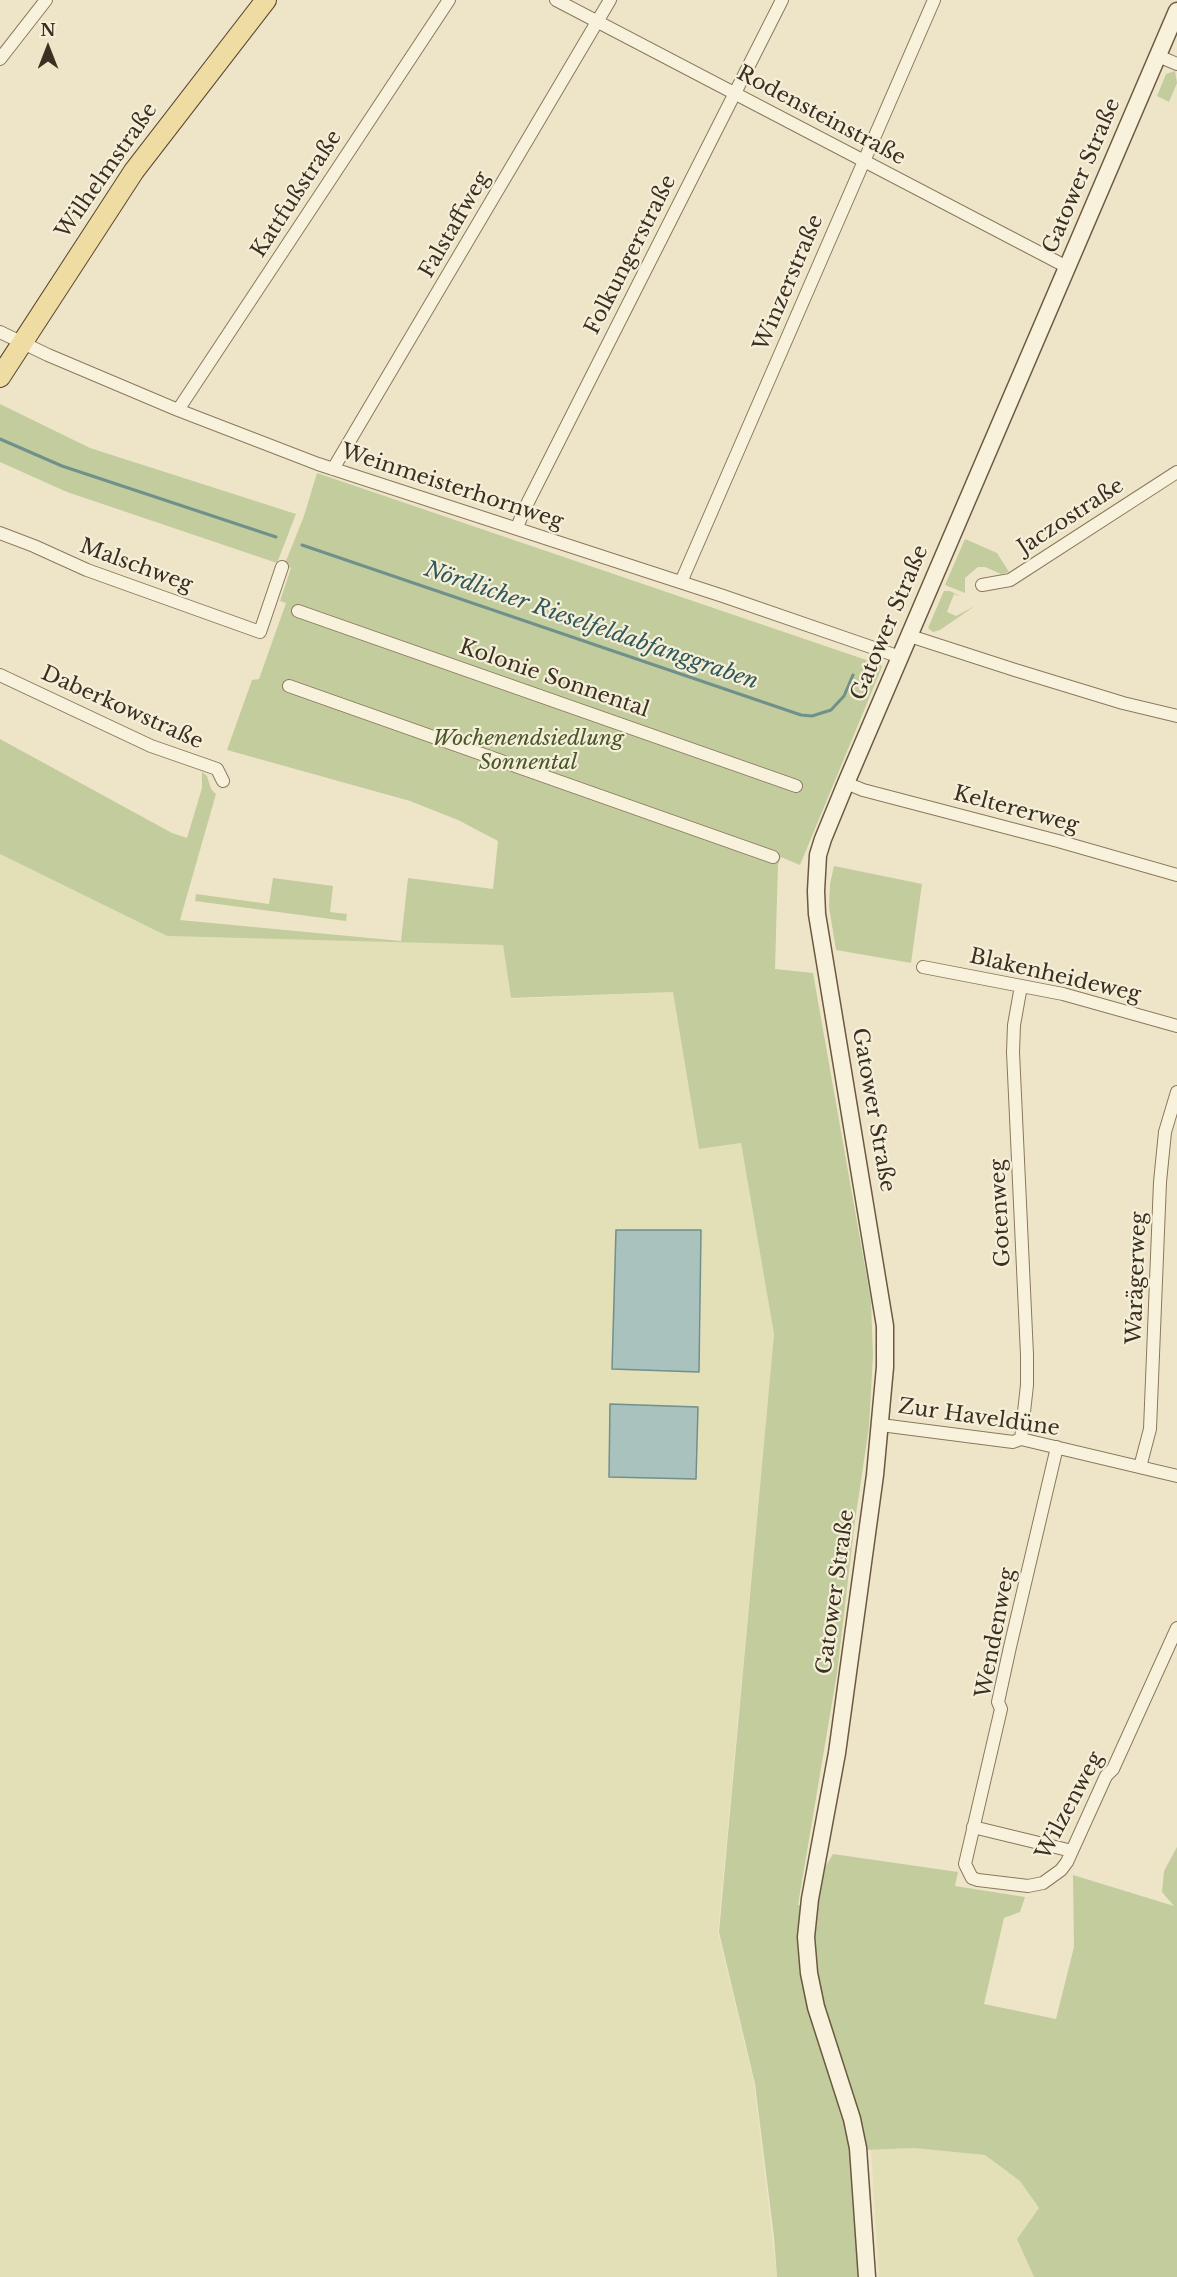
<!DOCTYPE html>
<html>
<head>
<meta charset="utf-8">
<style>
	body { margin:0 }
	#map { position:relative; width:1177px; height:2277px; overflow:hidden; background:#eee5c9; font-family:"Libre Baskerville",serif }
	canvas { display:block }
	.north { position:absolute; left:18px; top:18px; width:60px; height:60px; -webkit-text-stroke:4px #f5efd9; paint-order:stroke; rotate:0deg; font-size:16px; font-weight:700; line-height:24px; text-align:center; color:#3b2f21 }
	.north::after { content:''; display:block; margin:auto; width:21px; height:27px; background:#3b2f21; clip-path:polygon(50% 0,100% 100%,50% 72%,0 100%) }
</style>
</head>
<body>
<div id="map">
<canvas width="1177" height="2277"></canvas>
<div class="north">N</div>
</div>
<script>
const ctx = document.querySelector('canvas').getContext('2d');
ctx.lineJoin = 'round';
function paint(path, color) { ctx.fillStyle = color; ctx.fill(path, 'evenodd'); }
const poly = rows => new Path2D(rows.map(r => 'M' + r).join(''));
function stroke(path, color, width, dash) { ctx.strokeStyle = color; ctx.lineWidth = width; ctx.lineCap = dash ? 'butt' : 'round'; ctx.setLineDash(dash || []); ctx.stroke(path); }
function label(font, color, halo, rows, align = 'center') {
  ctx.font = font + ' "Libre Baskerville",serif'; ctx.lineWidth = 4.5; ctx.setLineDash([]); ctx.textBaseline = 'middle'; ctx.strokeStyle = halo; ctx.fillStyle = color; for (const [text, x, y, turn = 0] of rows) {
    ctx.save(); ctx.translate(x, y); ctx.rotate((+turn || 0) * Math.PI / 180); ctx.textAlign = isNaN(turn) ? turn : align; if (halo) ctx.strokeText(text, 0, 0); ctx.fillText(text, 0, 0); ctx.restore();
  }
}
paint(poly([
	[0,854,167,936,503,945,511,999,673,992,699,1149,741,1143,774,1334,718,1932,754,2084,777,2277,0,2277],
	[616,1230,701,1230,701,1339,613,1369],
	[914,2148,985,2155,1020,2181,1039,2208,1017,2239,1034,2277,879,2277,871,2150]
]), '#e3dfb7');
paint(poly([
	[1175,71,1177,83,1169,102,1157,96,1166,74],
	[0,404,90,448,296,514,277,563,67,492,0,462],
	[317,473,881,665,882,667,800,865,781,857,778,864,775,969,813,973,871,1301,873,1355,869,1427,855,1521,837,1673,798,1905,802,1906,854,2161,860,2277,777,2277,774,2237,755,2084,719,1932,774,1334,741,1143,699,1149,673,992,511,998,503,945,167,936,0,854,0,739,172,833,187,838,202,788,202,772,207,776,211,789,216,794,180,920,401,941,408,878,493,889,498,841,458,820,410,801,227,750,252,680,259,679,285,606,286,603,280,601,291,568,284,566,304,516],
	[965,539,997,553,1009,572,1001,574,985,567,978,567,965,578,965,593,945,585],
	[944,591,950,591,962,597,954,594,947,612,956,616,975,606,940,630,933,632,928,628],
	[834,866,922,884,911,963,836,950,829,907,830,884],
	[273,878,333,886,330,912,347,914,346,921,195,901,196,894,269,904],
	[1177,1847,1177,2277,1034,2277,1017,2239,1039,2208,1020,2181,985,2155,914,2148,866,2150,827,2027,813,1950,816,1907,825,1867,833,1854,958,1872,955,1886,1025,1897,1020,1912,1004,1918,984,2004,1056,2019,1074,1947,1073,1875,1174,1906,1162,1892,1164,1871]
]), '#c3cc9d');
const water = poly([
	[616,1230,701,1230,699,1372,612,1369,616,1230],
	[610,1404,698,1407,696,1479,609,1477,610,1404]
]);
paint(water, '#aac2bd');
stroke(water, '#70908b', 1.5);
stroke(poly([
	[0,439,62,466,276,537],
	[302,545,801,715,812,716,831,710,844,696,853,675]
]), '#70908b', 3);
const street = poly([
	[556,0,1067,267],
	[1158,56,1177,64],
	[0,59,46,0],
	[0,332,48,355,178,410,318,464,723,596,900,657],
	[178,410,449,0],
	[333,469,610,0],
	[517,528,523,512,782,0],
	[0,533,34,546,87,570,260,632,282,567],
	[681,582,934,0],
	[982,585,1010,580,1177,472],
	[298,611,796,786],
	[910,636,1015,670,1123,703,1177,716],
	[0,675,151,746,217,769,223,781],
	[289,686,773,857],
	[846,783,863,790,1058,841,1177,875],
	[923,967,1063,994,1177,1026],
	[881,1425,1013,1442,1021,1439,1177,1476],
	[1021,1439,1027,1385,1027,1355,1013,1052,1014,1025,1021,986],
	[1057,1447,1010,1647,998,1702,1001,1709,965,1864,972,1878,978,1880,1028,1886,1043,1883,1061,1870,1067,1862,1106,1776,1113,1769,1177,1628],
	[1140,1467,1150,1429,1160,1182,1165,1132,1177,1092],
	[973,1827,1072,1851]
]);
const secondary = poly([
	[867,2277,858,2148,852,2119,816,2007,809,1973,806,1937,810,1899,837,1753,875,1475,885,1367,885,1326,817,914,816,891,818,855,823,839,846,783,1177,11]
]);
const primary = poly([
	[0,377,134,171,266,0]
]);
stroke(street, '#8a785e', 14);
stroke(secondary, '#6c5941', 19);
stroke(primary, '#584632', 22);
stroke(street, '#f8f2dd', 12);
stroke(secondary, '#f8f2dd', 16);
stroke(primary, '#eedca3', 20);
label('21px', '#3b2f21', '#f5efd9', [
	["Rodensteinstraße",821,116,28],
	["Wilhelmstraße",107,171,-55],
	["Gatower Straße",1082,176,-67],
	["Kattfußstraße",297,194,-57],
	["Falstaffweg",455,225,-60],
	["Folkungerstraße",631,255,-63],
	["Winzerstraße",789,283,-67],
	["Weinmeisterhornweg",452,487,18],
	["Jaczostraße",1071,517,-33],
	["Malschweg",136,566,20],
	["Gatower Straße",890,623,-67],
	["Kolonie Sonnental",554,679,19],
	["Daberkowstraße",122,708,24],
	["Keltererweg",1016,810,15],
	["Blakenheideweg",1055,976,13],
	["Gatower Straße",873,1110,80],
	["Gotenweg",1001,1213,-93],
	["Warägerweg",1137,1278,-88],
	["Zur Haveldüne",979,1418,8],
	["Gatower Straße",836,1592,-82],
	["Wendenweg",996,1633,-79],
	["Wilzenweg",1070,1806,-62]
]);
label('italic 21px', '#485628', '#f5efd9', [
	["Wochenendsiedlung",528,739],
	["Sonnental",528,763]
]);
label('italic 22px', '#31595a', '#f5efd9', [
	["Nördlicher Rieselfeldabfanggraben",591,626,19]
]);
</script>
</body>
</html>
